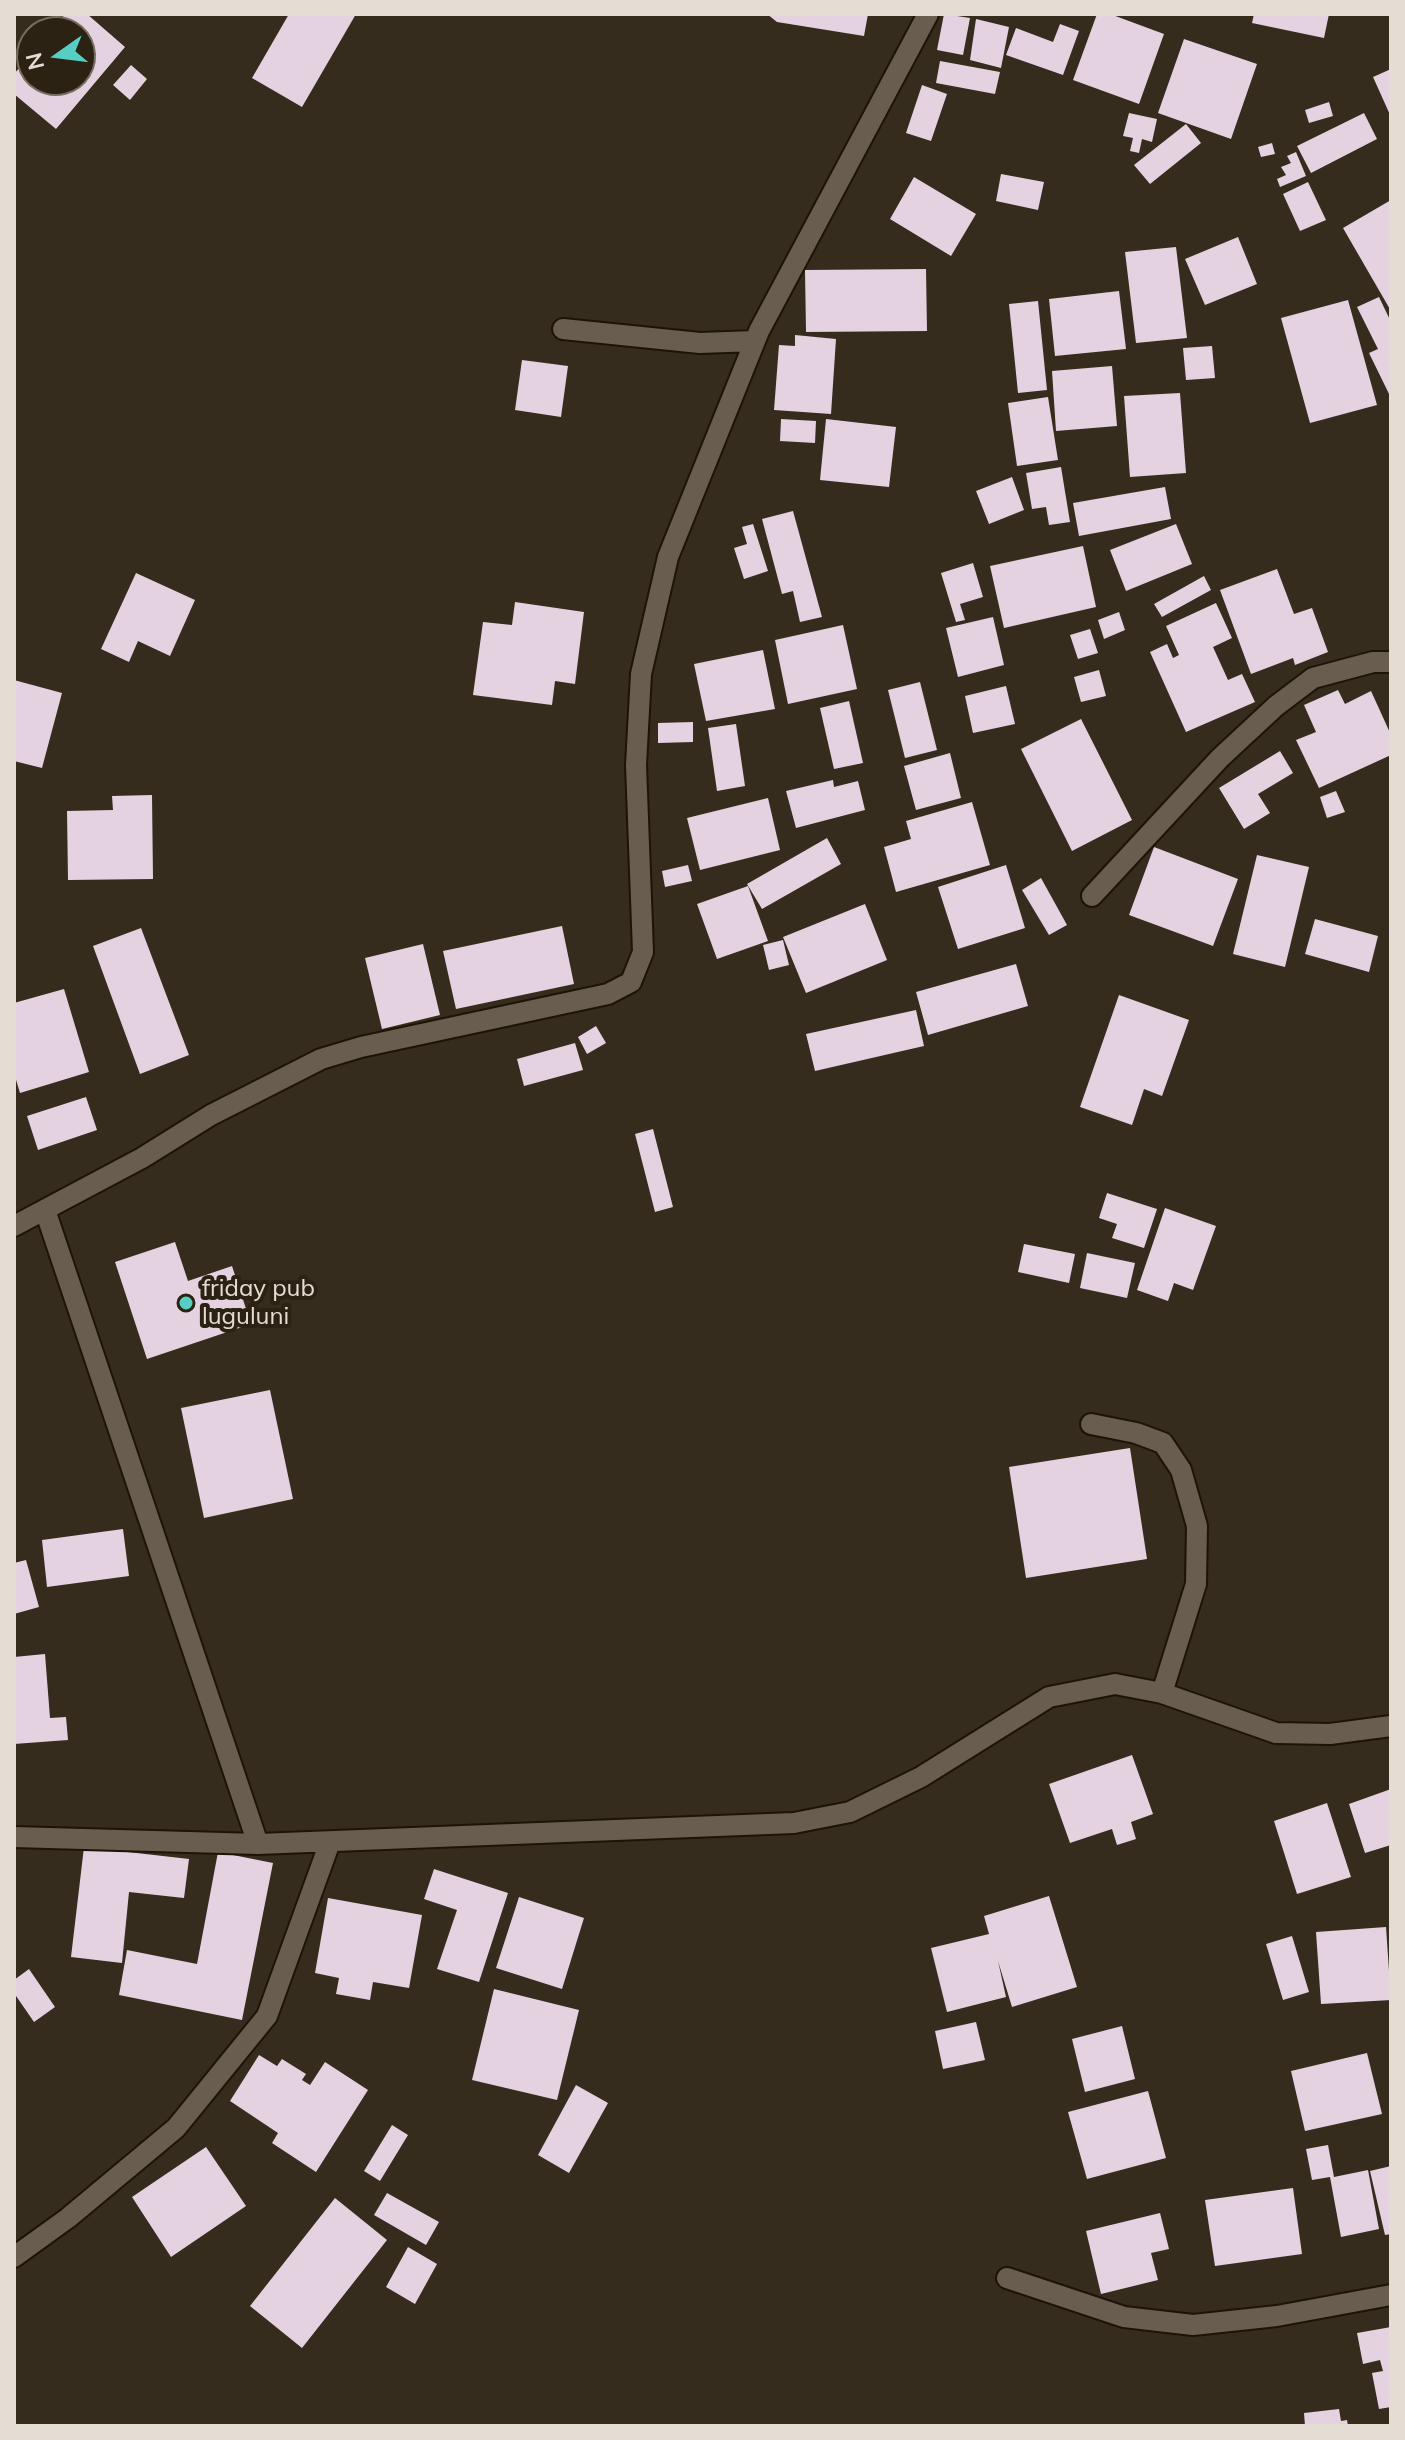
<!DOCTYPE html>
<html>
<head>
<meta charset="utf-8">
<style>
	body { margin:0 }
	#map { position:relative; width:1405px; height:2440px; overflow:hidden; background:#362c1e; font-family:Mulish,sans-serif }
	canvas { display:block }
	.frame { position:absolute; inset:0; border:16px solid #e4ddd4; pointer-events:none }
	.north { position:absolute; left:16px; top:16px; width:80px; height:80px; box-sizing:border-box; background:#2c2214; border:2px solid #766d61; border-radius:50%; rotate:256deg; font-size:22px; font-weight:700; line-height:32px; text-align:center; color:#e4ddd4 }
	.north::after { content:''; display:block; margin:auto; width:28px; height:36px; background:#56cec4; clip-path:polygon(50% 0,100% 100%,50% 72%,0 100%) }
</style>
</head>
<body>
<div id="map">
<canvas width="1405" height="2440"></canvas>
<div class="frame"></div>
<div class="north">N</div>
</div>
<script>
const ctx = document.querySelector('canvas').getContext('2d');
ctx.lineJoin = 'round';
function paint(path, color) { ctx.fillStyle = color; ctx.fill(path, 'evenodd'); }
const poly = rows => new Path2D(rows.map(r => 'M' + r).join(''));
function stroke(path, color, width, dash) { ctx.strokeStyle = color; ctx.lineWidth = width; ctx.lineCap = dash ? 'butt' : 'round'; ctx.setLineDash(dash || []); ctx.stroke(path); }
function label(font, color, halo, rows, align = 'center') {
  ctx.font = font + ' Mulish,sans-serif'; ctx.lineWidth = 8; ctx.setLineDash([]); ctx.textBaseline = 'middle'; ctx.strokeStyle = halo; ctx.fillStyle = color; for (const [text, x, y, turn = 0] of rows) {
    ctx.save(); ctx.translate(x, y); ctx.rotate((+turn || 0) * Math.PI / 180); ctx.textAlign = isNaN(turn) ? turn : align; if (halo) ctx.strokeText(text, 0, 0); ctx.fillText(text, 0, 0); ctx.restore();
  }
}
paint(poly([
	[65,14,87,14,125,47,56,129,14,94,14,74,32,53,32,80,80,80,80,32,50,32],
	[289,14,356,14,302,107,252,78],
	[767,14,868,14,864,36,777,22],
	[944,14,970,18,963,55,937,50],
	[1097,14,1110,14,1164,34,1139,104,1073,80],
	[1254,14,1329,14,1324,38,1252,23],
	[976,19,1009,27,1001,68,970,60],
	[1060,24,1079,31,1063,75,1006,55,1016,28,1053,42],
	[1184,39,1257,64,1231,139,1158,113],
	[940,61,1000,72,995,94,936,83],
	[131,65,147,79,130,100,113,85],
	[1391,69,1391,117,1373,77],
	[922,85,947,94,931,141,906,133],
	[1329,102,1333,116,1309,123,1305,110],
	[1129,113,1157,119,1152,142,1142,139,1139,153,1130,151,1133,138,1123,136],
	[1364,113,1377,139,1311,173,1297,146],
	[1186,124,1201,143,1150,184,1134,165],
	[1272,143,1275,154,1261,157,1258,147],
	[1296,152,1306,176,1280,187,1277,179,1286,175,1281,167,1291,163,1287,156],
	[1001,174,1044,182,1038,210,996,201],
	[914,177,976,214,951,256,890,219],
	[1308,182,1326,220,1300,231,1283,194],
	[1391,200,1391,311,1343,228],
	[1238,237,1257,284,1205,305,1185,259],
	[1176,247,1187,338,1136,343,1125,252],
	[926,269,927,331,806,332,805,270],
	[1119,291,1126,349,1055,356,1049,299],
	[1379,297,1391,322,1391,398,1369,353,1378,349,1357,307],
	[1348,300,1377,405,1310,423,1281,318],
	[1038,301,1047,390,1018,393,1009,304],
	[795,335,836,339,831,414,774,410,779,345,795,346],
	[1212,346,1215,378,1186,380,1183,348],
	[522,360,568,366,561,417,515,410],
	[1112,366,1117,426,1056,431,1052,371],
	[1180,393,1186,473,1130,477,1124,396],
	[1048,397,1058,460,1017,466,1008,403],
	[781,419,816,421,815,443,780,441],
	[826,419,896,427,889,487,820,480],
	[1061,467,1070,522,1049,525,1046,507,1032,509,1026,473],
	[1012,477,1024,510,989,524,976,491],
	[1165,487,1171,519,1079,536,1073,503],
	[793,511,822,617,800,622,793,591,782,594,762,519],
	[753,524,768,571,744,579,734,548,747,544,742,527],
	[1176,524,1192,564,1126,591,1110,550],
	[1083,546,1096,607,1004,628,990,566],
	[973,563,983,597,960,604,965,620,956,622,941,573],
	[1277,569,1294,614,1312,608,1328,652,1295,665,1293,658,1251,674,1220,590],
	[136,573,195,600,170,656,138,641,129,662,101,649],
	[1204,576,1211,590,1162,617,1154,604],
	[515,602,584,612,575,684,555,681,552,705,473,695,483,622,512,625],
	[1216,603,1232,638,1213,647,1228,680,1242,674,1255,702,1186,732,1150,652,1167,644,1173,658,1179,655,1166,626],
	[1119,612,1125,630,1104,639,1098,620],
	[993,617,1004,665,958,677,946,628],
	[843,625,857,689,788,704,775,640],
	[1090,629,1098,653,1078,659,1070,635],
	[763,650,775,709,706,721,694,664],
	[1099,670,1106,696,1081,702,1074,677],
	[14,680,62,693,42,768,14,761],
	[920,682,937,750,905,758,888,690],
	[1006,686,1015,724,973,733,965,696],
	[1338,690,1345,704,1371,691,1391,735,1391,755,1319,788,1296,740,1316,732,1304,705],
	[849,701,863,763,834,769,820,708],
	[1081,719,1132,820,1072,851,1021,749],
	[693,722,693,742,658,743,658,723],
	[736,724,745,786,717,791,708,728],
	[1280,751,1293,773,1258,794,1270,813,1244,829,1219,788],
	[950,753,961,798,916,810,904,766],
	[833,780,834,787,858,781,865,810,796,828,786,791],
	[1336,791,1345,812,1327,818,1320,797],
	[152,795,153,879,68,880,67,811,113,810,112,796],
	[768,798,780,850,700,870,687,818],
	[972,802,990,865,896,892,884,847,911,839,906,821],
	[827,838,841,864,762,909,747,884],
	[1154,847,1238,879,1213,946,1129,915],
	[1257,855,1309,867,1285,967,1233,954],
	[688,865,692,881,665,887,662,871],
	[1006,865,1025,928,958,949,938,887],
	[1041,878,1067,925,1049,935,1022,890],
	[748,886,768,941,717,959,697,904],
	[865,904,887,960,806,993,783,937],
	[1315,919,1378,936,1369,972,1305,954],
	[562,926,574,984,456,1009,443,951],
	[141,928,189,1055,140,1074,93,946],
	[783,940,789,965,769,970,763,945],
	[423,944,440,1015,382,1029,365,958],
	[1016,964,1028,1006,928,1035,916,992],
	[64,989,89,1072,20,1093,14,1073,14,1003],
	[1119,995,1189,1020,1162,1096,1144,1089,1132,1125,1080,1107],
	[916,1010,924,1046,815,1071,806,1034],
	[596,1026,606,1043,587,1054,578,1037],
	[575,1043,583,1070,524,1086,517,1059],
	[86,1097,97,1130,38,1150,27,1116],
	[653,1129,673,1207,655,1212,635,1134],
	[1107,1193,1157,1209,1144,1248,1112,1238,1117,1224,1099,1218],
	[1165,1208,1216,1226,1193,1290,1174,1283,1168,1301,1137,1290],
	[175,1242,188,1281,232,1266,251,1324,147,1359,115,1262],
	[1024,1244,1075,1254,1069,1283,1018,1272],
	[1087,1253,1135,1263,1127,1298,1080,1288],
	[270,1390,293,1499,204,1518,181,1408],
	[1130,1448,1147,1559,1026,1578,1009,1467],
	[123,1529,129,1576,47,1587,42,1540],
	[26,1560,39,1607,14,1614,14,1563],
	[45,1654,50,1718,66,1717,68,1740,14,1744,14,1657],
	[1132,1755,1153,1814,1131,1822,1136,1839,1117,1845,1112,1829,1070,1843,1049,1784],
	[1391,1789,1391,1845,1365,1853,1349,1804],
	[1327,1803,1351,1877,1297,1894,1274,1821],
	[84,1847,189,1859,184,1898,129,1892,122,1963,71,1957],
	[218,1852,273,1863,242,2020,119,1995,127,1950,197,1964],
	[434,1869,508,1893,479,1982,437,1969,457,1910,424,1899],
	[1049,1896,1077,1987,1012,2007,998,1961,1006,1997,947,2012,931,1948,989,1934,984,1916],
	[519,1897,584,1918,562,1989,496,1968],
	[328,1898,422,1915,409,1988,373,1982,370,2000,336,1994,339,1978,315,1973],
	[1386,1927,1391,2000,1321,2004,1316,1932],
	[1292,1936,1309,1992,1283,2000,1266,1944],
	[29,1969,55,2007,34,2022,14,1993,14,1980],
	[494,1989,579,2010,557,2100,472,2080],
	[976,2022,985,2060,943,2069,935,2031],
	[1122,2026,1135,2079,1085,2092,1072,2039],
	[1367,2053,1382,2114,1305,2131,1291,2071],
	[259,2055,277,2066,282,2059,306,2074,302,2080,310,2085,325,2062,368,2090,316,2172,272,2143,278,2133,230,2101],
	[576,2085,608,2103,569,2173,538,2155],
	[1148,2091,1166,2158,1087,2179,1068,2112],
	[392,2125,408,2135,380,2181,364,2171],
	[1328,2145,1334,2177,1368,2170,1379,2229,1341,2237,1330,2177,1312,2180,1306,2149],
	[206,2147,246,2206,171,2257,132,2197],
	[1391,2166,1391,2234,1385,2235,1370,2171],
	[1293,2188,1302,2254,1215,2266,1205,2200],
	[387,2193,439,2222,426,2245,374,2215],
	[335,2198,387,2240,302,2348,250,2306],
	[1160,2213,1169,2249,1151,2253,1158,2280,1101,2294,1086,2231],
	[408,2247,437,2264,415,2304,386,2287],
	[1391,2327,1391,2407,1379,2409,1372,2373,1383,2371,1380,2360,1363,2364,1357,2333],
	[1339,2409,1341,2421,1347,2420,1348,2426,1305,2426,1304,2413]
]), '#e5d2e0');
const street = poly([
	[563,329,700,343,755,341],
	[1092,896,1220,758,1276,706,1313,678,1373,662,1391,662],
	[45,1210,258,1844],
	[14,1226,142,1158,211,1115,321,1059,361,1047,608,994,631,982,643,952,636,765,641,674,668,557,759,331,928,14],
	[1091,1424,1136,1433,1163,1443,1181,1470,1197,1526,1196,1584,1162,1693],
	[14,1837,258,1844,794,1823,850,1812,921,1777,1049,1697,1115,1684,1162,1693,1276,1733,1330,1734,1391,1726],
	[14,2257,68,2218,176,2128,267,2016,330,1842],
	[1007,2278,1124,2317,1193,2325,1277,2316,1391,2295]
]);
stroke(street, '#1d1407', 24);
stroke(street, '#685d4e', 20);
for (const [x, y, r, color] of [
	[186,1303,8,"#56cec4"]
]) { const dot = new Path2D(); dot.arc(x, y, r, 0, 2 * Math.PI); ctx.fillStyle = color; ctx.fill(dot); stroke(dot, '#2c2214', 3); }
label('24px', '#e4ddd4', '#2c2214', [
	["friday pub",202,1289],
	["luguluni",202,1317]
], 'left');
</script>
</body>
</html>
